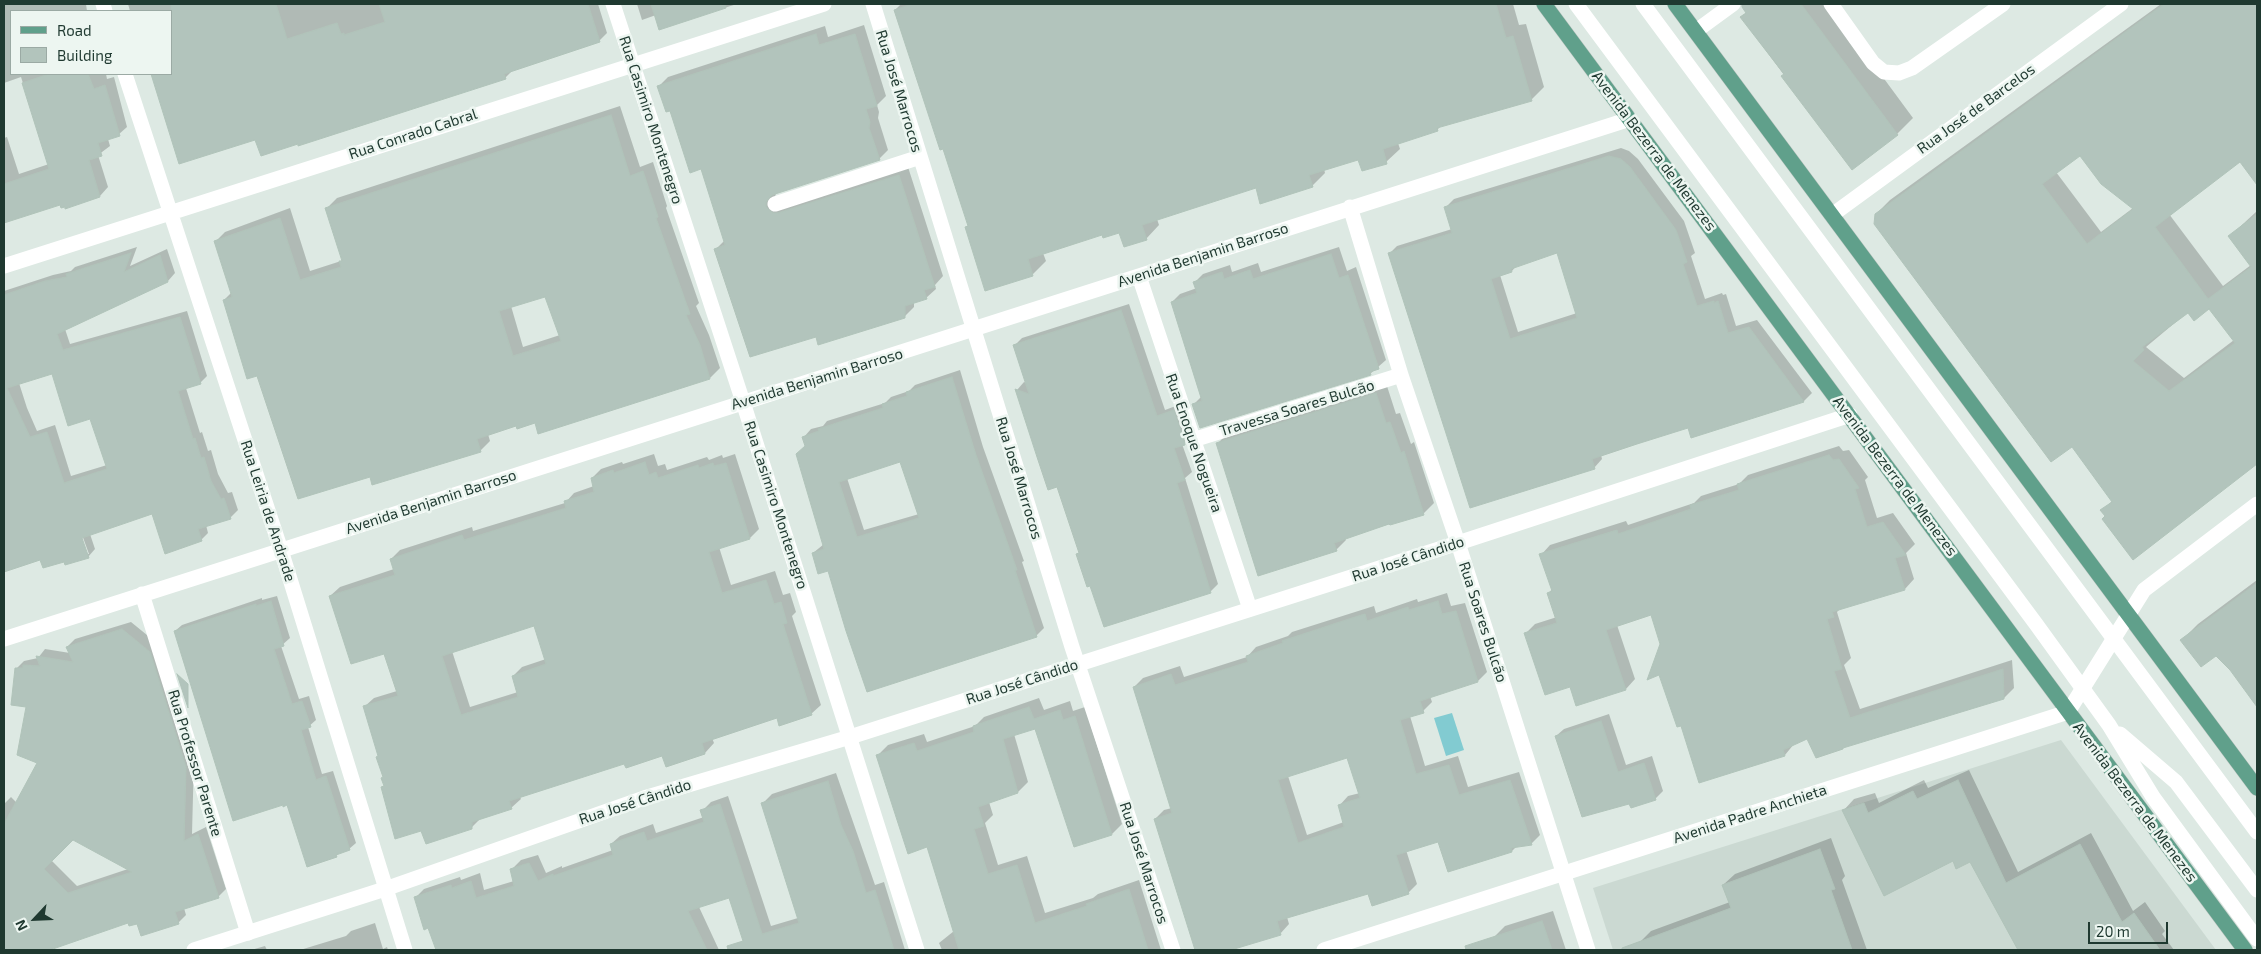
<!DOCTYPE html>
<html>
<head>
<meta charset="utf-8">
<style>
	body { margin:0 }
	#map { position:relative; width:2261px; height:954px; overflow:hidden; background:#dde9e3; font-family:"Exo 2",sans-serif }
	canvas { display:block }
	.frame { position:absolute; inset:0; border:5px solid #1f3930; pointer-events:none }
	.legend { position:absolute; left:10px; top:10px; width:162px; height:65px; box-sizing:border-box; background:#edf6f1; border:1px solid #9baaa4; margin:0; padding:6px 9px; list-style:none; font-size:15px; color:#1f3930 }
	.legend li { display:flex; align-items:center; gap:10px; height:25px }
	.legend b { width:25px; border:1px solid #9baaa4 }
	.north { position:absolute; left:10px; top:894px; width:50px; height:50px; -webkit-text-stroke:4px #edf6f1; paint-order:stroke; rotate:245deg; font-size:14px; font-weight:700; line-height:20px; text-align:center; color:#1f3930 }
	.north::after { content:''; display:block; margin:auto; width:18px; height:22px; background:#1f3930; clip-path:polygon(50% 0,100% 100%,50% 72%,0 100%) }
	.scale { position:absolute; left:2088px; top:922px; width:80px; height:22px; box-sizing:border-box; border:2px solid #1f3930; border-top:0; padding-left:6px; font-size:15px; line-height:18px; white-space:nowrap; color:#1f3930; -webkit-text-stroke:4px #edf6f1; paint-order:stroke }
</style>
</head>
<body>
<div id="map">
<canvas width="2261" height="954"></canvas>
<div class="frame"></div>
<ul class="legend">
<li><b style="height:6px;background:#60a08b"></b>Road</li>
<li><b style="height:14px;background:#b2c4bc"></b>Building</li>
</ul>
<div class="north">N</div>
<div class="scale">20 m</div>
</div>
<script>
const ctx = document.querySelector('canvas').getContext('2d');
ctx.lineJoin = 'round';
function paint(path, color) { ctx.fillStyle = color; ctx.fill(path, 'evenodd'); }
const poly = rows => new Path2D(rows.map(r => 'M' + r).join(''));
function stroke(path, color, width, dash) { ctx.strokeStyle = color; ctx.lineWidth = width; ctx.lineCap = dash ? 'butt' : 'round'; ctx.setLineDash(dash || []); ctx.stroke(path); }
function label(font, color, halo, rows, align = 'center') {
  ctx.font = font + ' "Exo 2",sans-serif'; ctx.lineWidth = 5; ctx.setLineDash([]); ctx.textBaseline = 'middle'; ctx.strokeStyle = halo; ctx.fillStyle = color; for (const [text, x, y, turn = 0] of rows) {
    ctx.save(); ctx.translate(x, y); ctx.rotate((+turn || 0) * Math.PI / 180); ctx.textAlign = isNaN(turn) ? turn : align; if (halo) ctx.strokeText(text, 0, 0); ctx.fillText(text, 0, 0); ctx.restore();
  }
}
paint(poly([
	[2061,740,2216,950,1613,950,1593,888]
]), '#cbd9d2');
paint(poly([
	[1452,713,1464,750,1446,756,1434,718]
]), '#82cbd1');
paint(poly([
	[4,4,86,4,87,11,11,11,11,74,106,74,107,79,114,77,127,127,118,135,108,139,110,146,98,155,108,187,100,196,61,204,4,222,4,138,7,137,19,174,49,164,21,77,4,83],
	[128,4,598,4,607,33,599,41,513,70,505,78,299,142,256,138,180,162,152,74,171,74,171,11,130,11],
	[637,4,737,4,660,28,656,15,642,20],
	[901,4,1513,4,1519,25,1526,24,1544,87,1531,100,1441,126,1437,130,1398,143,1400,149,1386,162,1359,159,1324,169,1325,173,1312,186,1256,186,1157,219,1159,225,1146,239,1120,231,1103,233,1043,253,1046,261,1033,274,986,289,966,227,969,225,944,147,895,10],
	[1743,4,1829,4,1913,118,1897,134,1853,168,1741,17,1747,12],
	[2161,4,2171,4,2173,6,2176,4,2257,4,2257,183,2241,161,2169,214,2223,286,2251,265,2230,236,2257,211,2257,463,2134,558,2102,511,2113,500,2072,445,1876,214,1890,200],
	[2080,154,2133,208,2101,232,2056,172],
	[2210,307,2234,340,2184,378,2146,347,2189,311],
	[864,25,886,96,877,105,879,112,878,118,888,150,879,159,776,193,775,197,908,167,943,276,935,285,936,289,926,298,914,302,914,307,904,317,817,336,716,249,725,240,701,168,659,86,668,77,825,26,828,37],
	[620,106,640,167,653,162,667,206,666,208,699,303,696,306,709,335,720,368,710,378,539,432,536,422,517,425,488,434,490,441,480,451,371,475,258,374,224,300,232,292,215,242,225,232,290,208,310,271,341,261,343,259,327,208,337,198],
	[546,295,560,335,523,347,511,306],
	[1621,148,1629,151,1638,159,1684,221,1695,253,1691,256,1705,299,1722,293,1723,295,1726,294,1736,326,1757,320,1812,393,1804,401,1692,437,1689,427,1601,455,1602,459,1594,468,1389,254,1397,246,1452,229,1446,207,1454,199],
	[1558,252,1577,313,1518,332,1500,275,1512,271,1517,265],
	[137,247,130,266,167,249,175,273,168,281,65,329,70,344,187,311,207,376,200,383,186,388,200,433,202,432,208,451,211,450,218,474,228,493,232,492,238,510,230,518,206,525,208,533,201,540,153,513,90,534,95,549,88,557,65,560,41,558,4,571,4,442,8,441,4,428,4,291,53,275,71,271,75,267],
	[53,372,91,417,107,465,71,476,55,425,37,431,27,408,19,383],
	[81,532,89,554,86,554,79,533],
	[1339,247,1347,271,1356,267,1386,360,1370,374,1193,405,1201,397,1172,302,1180,294,1197,288,1195,282,1203,274,1230,265,1232,272,1258,263,1261,272],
	[1129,304,1165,410,1181,404,1192,436,1182,444,1192,472,1185,478,1218,584,1211,591,1104,625,1058,485,1024,413,1017,390,1024,382,1027,383,1014,346,1022,338],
	[960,370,983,447,1024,561,1022,562,1044,628,1036,636,829,569,813,553,824,544,804,437,811,429,823,426,827,421,885,403,891,397,909,391,915,385],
	[901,461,919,514,864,530,847,478],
	[1386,383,1396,414,1400,413,1411,444,1414,442,1434,503,1424,513,1345,538,1346,540,1336,550,1218,443,1228,433],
	[1839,446,1843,451,1849,450,1868,477,1865,480,1877,518,1893,513,1915,544,1906,553,1914,579,1905,589,1841,608,1837,612,1851,658,1844,665,1860,709,2012,660,2014,688,2004,698,1807,738,1794,744,1785,755,1651,613,1617,625,1635,679,1626,689,1570,685,1525,634,1535,624,1557,617,1549,593,1552,589,1541,555,1550,545,1626,521,1628,525,1694,503,1701,496,1739,484,1748,475],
	[654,454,658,466,665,464,667,470,707,457,709,460,722,455,723,458,735,454,759,529,750,538,719,547,731,585,775,571,783,595,790,593,796,612,792,616,821,705,811,714,777,717,712,738,714,743,705,753,663,754,624,763,520,797,521,799,511,808,480,819,471,828,422,829,385,785,380,755,364,707,374,698,397,691,385,652,330,596,340,587,394,569,391,559,400,550,472,527,473,531,565,503,574,493,594,486,592,478,601,469,622,462,623,464],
	[535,624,546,659,522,667,513,676,518,692,470,707,452,651],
	[2257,580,2257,705,2231,669,2216,654,2182,640,2198,624],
	[1447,593,1451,606,1465,603,1487,672,1478,681,1430,696,1432,702,1423,711,1410,716,1425,766,1458,756,1468,787,1519,772,1540,835,1531,844,1517,846,1512,851,1439,840,1406,850,1417,884,1408,893,1369,893,1287,917,1289,924,1280,934,1230,950,1197,950,1155,819,1164,810,1172,808,1134,687,1143,678,1180,666,1184,677,1247,657,1256,647,1288,636,1292,632,1374,606,1376,613,1417,599,1418,602],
	[1348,757,1360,793,1348,796,1339,806,1344,822,1307,835,1288,776],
	[277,596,290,638,281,646,299,699,309,696,316,720,308,727,322,774,333,771,356,843,349,849,340,852,336,856,288,804,175,631,182,625,262,598,262,600],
	[131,622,158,644,194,758,192,834,206,827,226,889,218,897,184,908,186,915,178,923,129,922,44,950,4,950,4,804,11,797,17,803,39,762,28,706,16,669,24,661,38,658,45,649,70,653,67,647,75,639],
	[73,839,128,869,77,886,51,860],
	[1039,698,1044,710,1070,701,1073,711,1085,707,1122,824,1112,834,1035,727,1014,734,1028,782,1018,792,989,802,993,815,985,823,998,865,1027,856,1045,913,1093,898,1098,894,1139,880,1161,950,942,950,939,943,954,931,927,846,878,755,888,745,924,734,927,742,975,726,984,717],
	[1609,714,1626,765,1652,756,1663,791,1656,798,1631,807,1629,803,1556,736,1564,729],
	[1969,770,2018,872,2091,833,2133,911,2145,902,2165,931,2162,934,2174,950,2019,950,1971,860,1953,860,1843,811,1854,799,1875,793,1879,803,1924,780,1928,788],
	[836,773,875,885,884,882,905,950,747,950,730,897,699,907,719,950,645,950,637,926,601,939,604,950,437,950,429,927,415,898,424,889,460,877,461,880,480,873,484,890,514,881,512,869,521,860,538,855,546,873,562,866,562,868,613,850,611,844,620,836,653,824,656,833,704,817,702,811,711,802,728,796,771,926,798,918,763,803,772,794],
	[1831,838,1845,876,1842,880,1867,950,1643,950,1640,942,1651,931,1730,902,1723,885,1735,874],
	[1553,911,1566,950,1466,950,1495,941,1494,937,1505,926],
	[375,923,383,949,387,947,388,950,300,950,346,936,351,931],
	[265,946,267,950,251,950]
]), '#0003');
const building = poly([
	[171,4,276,4,287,39,337,23,341,34,344,33,344,35,385,22,379,4,588,4,600,42,504,74,506,79,298,146,298,144,261,156,255,140,179,164,151,74,171,74,171,4],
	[651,4,725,4,726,8,659,30,651,4],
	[912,4,1496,4,1506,38,1513,36,1532,101,1437,128,1438,131,1383,149,1387,164,1362,171,1358,160,1309,175,1313,187,1260,204,1256,188,1142,225,1147,240,1124,247,1119,233,1103,238,1102,235,1028,259,1033,276,985,291,965,227,968,226,943,149,940,150,894,10,912,4],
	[1742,4,1801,4,1898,135,1852,170,1781,76,1784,74,1740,17,1746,13,1742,7,1742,4],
	[2164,4,2257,4,2257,185,2240,162,2155,227,2208,299,2251,267,2228,236,2257,214,2257,464,2133,560,2102,519,2105,516,2100,510,2112,502,2072,447,2051,462,1874,224,1875,214,2164,4],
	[2080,156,2101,184,2133,209,2087,244,2042,184,2080,156],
	[2209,309,2235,343,2169,391,2133,361,2144,350,2142,347,2188,313,2194,321,2209,309],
	[816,34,819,45,855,34,877,106,866,109,870,122,869,128,880,160,772,195,766,202,766,207,773,213,778,213,899,175,935,287,924,290,927,299,905,306,905,318,818,345,816,337,750,357,714,249,725,245,701,169,690,173,670,111,666,112,657,86,816,34],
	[49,74,88,74,94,89,105,85,120,136,98,143,102,156,89,160,100,197,65,209,65,207,61,208,60,205,4,223,4,184,49,169,22,83,49,74],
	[611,115,630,176,643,171,658,217,656,218,690,314,686,315,700,345,710,379,538,434,535,423,517,429,516,426,477,439,481,452,372,485,370,477,298,499,257,376,247,379,223,300,232,297,214,241,280,218,300,280,341,267,339,261,342,261,325,208,611,115],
	[545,297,561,341,513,356,499,311,545,297],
	[1609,156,1621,159,1630,167,1676,230,1687,262,1683,264,1697,306,1714,301,1714,303,1718,301,1728,333,1749,327,1804,402,1691,438,1688,428,1637,444,1592,459,1595,469,1470,508,1388,253,1452,233,1444,207,1609,156],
	[1557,253,1577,318,1510,339,1491,279,1512,272,1511,269,1557,253],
	[131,253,124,272,160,255,168,282,57,334,63,350,180,317,201,384,178,391,193,439,195,438,201,458,204,457,211,481,221,499,224,498,231,519,198,529,202,541,165,554,152,514,82,538,89,558,65,565,64,562,43,568,40,560,4,572,4,295,45,281,67,277,66,274,131,253],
	[52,374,68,426,90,419,107,469,64,483,47,432,30,437,7,388,52,374],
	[1331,254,1339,278,1348,275,1379,369,1370,372,1371,375,1200,428,1192,404,1202,401,1171,302,1197,293,1193,282,1222,272,1224,279,1250,270,1253,279,1331,254],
	[1121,310,1157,416,1174,410,1184,440,1185,445,1174,448,1185,480,1177,483,1211,593,1104,627,1090,586,1087,587,1076,554,1079,553,1057,487,1048,490,1037,457,1015,389,1029,394,1013,345,1121,310],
	[952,377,976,455,1017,570,1015,570,1037,637,867,692,846,631,828,571,818,574,812,553,824,549,796,454,805,446,802,437,819,431,818,429,883,408,882,404,907,396,906,392,952,377],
	[900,462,919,518,857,537,839,482,900,462],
	[1376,393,1386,423,1390,422,1401,453,1404,451,1424,515,1390,525,1389,524,1334,543,1337,551,1258,576,1216,443,1376,393],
	[1829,455,1833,460,1839,459,1859,488,1855,489,1867,527,1883,522,1906,555,1895,558,1905,590,1832,612,1834,617,1827,619,1842,669,1834,671,1850,718,2003,669,2004,699,1843,748,1843,749,1816,758,1807,739,1783,750,1785,756,1699,783,1681,726,1677,727,1659,675,1647,680,1660,644,1651,615,1606,630,1626,690,1576,706,1570,687,1545,695,1524,633,1557,623,1547,593,1552,591,1539,554,1617,530,1618,534,1691,509,1690,505,1739,490,1737,484,1829,455],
	[645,462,649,475,656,472,658,478,698,465,699,468,713,463,714,466,726,463,750,539,709,552,722,593,766,580,774,604,781,602,787,623,783,624,812,715,779,726,777,718,702,743,705,754,666,767,662,756,626,768,624,764,509,801,512,809,472,822,472,829,426,844,421,831,395,839,381,787,384,786,381,778,383,777,376,757,378,756,363,706,398,696,384,654,351,664,329,596,395,575,390,559,462,535,464,540,566,508,564,501,594,492,591,478,613,470,614,473,645,462],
	[534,626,546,664,512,676,518,697,461,715,442,656,534,626],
	[2257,583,2257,707,2230,670,2216,656,2201,667,2180,640,2257,583],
	[271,601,284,646,274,649,292,704,302,701,311,727,301,730,316,780,326,776,350,850,336,855,337,857,307,867,287,805,283,807,283,805,233,821,174,631,256,604,256,606,271,601],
	[1438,601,1442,614,1456,611,1478,682,1420,701,1424,713,1400,720,1416,774,1449,765,1459,795,1510,780,1532,845,1511,848,1512,852,1448,872,1438,842,1396,855,1409,894,1372,906,1368,894,1277,921,1281,935,1231,950,1195,950,1154,819,1172,813,1133,687,1171,674,1175,685,1248,662,1246,656,1283,643,1282,641,1352,618,1365,614,1367,621,1408,607,1409,610,1438,601],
	[1347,758,1360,798,1338,805,1344,827,1298,843,1278,780,1347,758],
	[122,629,150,652,186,767,184,841,198,834,219,898,175,912,179,924,141,936,137,924,129,926,128,923,50,950,4,950,4,824,37,763,17,755,26,707,11,705,15,668,23,668,23,665,40,666,36,656,73,662,66,647,122,629],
	[73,840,132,872,68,893,44,869,73,840],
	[177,674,188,684,188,708,177,674],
	[1029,707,1034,719,1060,710,1063,720,1075,716,1112,835,1074,847,1035,729,1003,739,1018,793,978,807,984,826,974,829,988,874,1017,865,1035,923,1087,906,1086,904,1129,889,1148,950,959,950,927,847,908,854,876,755,914,743,917,751,974,732,973,726,1029,707],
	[1601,721,1618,772,1644,763,1656,800,1631,808,1629,804,1582,817,1555,736,1601,721],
	[1958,780,2006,883,2080,844,2122,922,2134,913,2160,950,2018,950,1970,862,1956,869,1953,861,1884,896,1842,810,1864,803,1868,813,1913,791,1917,799,1958,780],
	[828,781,841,825,853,851,866,893,875,890,894,950,728,950,727,946,743,941,729,898,688,911,707,950,436,950,428,928,424,930,414,897,451,885,452,888,471,881,476,898,514,886,510,869,529,863,538,881,553,874,553,876,613,855,610,844,644,832,647,841,704,822,700,810,720,804,762,934,799,923,761,803,828,781],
	[1820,849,1835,889,1831,890,1852,950,1622,950,1622,948,1731,908,1722,885,1820,849],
	[1542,921,1552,950,1466,950,1465,946,1542,921]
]);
paint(building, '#b2c4bc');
stroke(building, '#b0c3b9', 1);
const primary = poly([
	[1544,4,2245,950],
	[1675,4,2257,788]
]);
stroke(primary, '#bcc4c1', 16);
stroke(poly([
	[1576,4,2036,624,2109,725,2153,797,2257,939],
	[1643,4,2257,832],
	[1831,4,1873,63,1884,72,1899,73,1912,68,2003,4],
	[1696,31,1733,4],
	[2120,734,2176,782,2257,890]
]), '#fff', 15);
stroke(poly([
	[103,4,105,11],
	[613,4,743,402,917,950],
	[873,4,1072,647,1173,950],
	[125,74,281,550,405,950],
	[775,204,920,157],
	[1350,207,1401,375,1458,543,1588,950],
	[4,266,824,4],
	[1139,276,1250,609],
	[1193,440,1401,375],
	[142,594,248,933],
	[4,639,1630,119]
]), '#fff', 15);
stroke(poly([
	[1832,215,2121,4],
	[194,950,385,889,644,798,850,737,1458,543,1850,415],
	[1324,950,2068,712,2144,590,2257,504]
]), '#fff', 15);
stroke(primary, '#60a08b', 15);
label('15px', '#1f3930', '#edf6f1', [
	["Rua José Marrocos",899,91,73],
	["Rua José de Barcelos",1976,109,-36],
	["Rua Casimiro Montenegro",651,120,72],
	["Rua Conrado Cabral",413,134,-18],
	["Avenida Bezerra de Menezes",1654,151,53],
	["Avenida Benjamin Barroso",1203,255,-18],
	["Avenida Benjamin Barroso",817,379,-17],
	["Travessa Soares Bulcão",1297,408,-17],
	["Rua Enoque Nogueira",1194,443,71],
	["Avenida Bezerra de Menezes",1895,476,53],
	["Rua José Marrocos",1019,478,73],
	["Avenida Benjamin Barroso",431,502,-18],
	["Rua Casimiro Montenegro",776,505,72],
	["Rua Leiria de Andrade",268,511,72],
	["Rua José Cândido",1408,559,-18],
	["Rua Soares Bulcão",1483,622,72],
	["Rua José Cândido",1022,682,-18],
	["Rua Professor Parente",195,763,73],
	["Rua José Cândido",635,802,-18],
	["Avenida Bezerra de Menezes",2135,802,53],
	["Avenida Padre Anchieta",1750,814,-18],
	["Rua José Marrocos",1144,863,72]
]);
</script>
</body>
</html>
